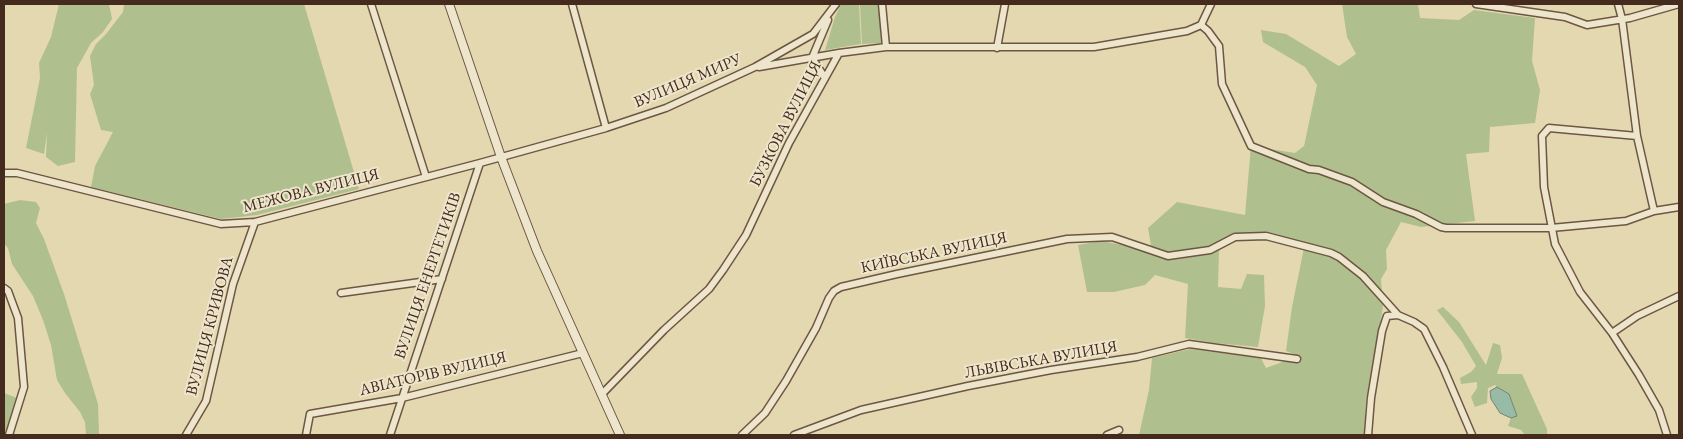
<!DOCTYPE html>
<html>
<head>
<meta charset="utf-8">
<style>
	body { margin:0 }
	#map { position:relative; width:1683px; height:439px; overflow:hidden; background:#e4d8b1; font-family:"EB Garamond",serif }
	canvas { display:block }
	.frame { position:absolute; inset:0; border:5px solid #452a1e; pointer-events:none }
</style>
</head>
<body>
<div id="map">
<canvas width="1683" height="439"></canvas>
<div class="frame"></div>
</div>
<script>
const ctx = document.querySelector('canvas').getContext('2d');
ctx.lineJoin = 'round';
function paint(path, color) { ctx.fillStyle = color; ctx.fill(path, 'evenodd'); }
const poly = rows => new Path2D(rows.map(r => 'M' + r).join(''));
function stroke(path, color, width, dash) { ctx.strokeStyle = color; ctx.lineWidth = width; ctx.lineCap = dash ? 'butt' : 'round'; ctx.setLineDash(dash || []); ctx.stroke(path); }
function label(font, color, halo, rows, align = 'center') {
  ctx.font = font + ' "EB Garamond",serif'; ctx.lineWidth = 4; ctx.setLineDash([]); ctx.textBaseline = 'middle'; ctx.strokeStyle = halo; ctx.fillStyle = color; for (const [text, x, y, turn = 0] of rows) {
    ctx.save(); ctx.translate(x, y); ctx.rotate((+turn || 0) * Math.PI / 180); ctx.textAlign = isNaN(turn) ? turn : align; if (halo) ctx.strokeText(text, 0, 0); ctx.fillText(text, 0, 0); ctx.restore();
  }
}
paint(poly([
	[59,4,109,4,112,19,103,32,91,43,77,68,75,162,58,166,46,157,47,133,44,154,26,148,40,78,39,63,51,37],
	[124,4,304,4,359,189,257,215,221,219,91,187,95,166,113,132,101,130,90,94,94,85,90,56,96,44,106,34,123,12],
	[841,4,859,4,861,44,825,50,835,17],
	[860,4,879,4,881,43,862,44],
	[1342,4,1418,4,1420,18,1459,20,1474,10,1535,18,1532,61,1540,90,1535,123,1490,127,1489,152,1466,154,1475,221,1421,227,1401,222,1386,250,1387,269,1381,279,1383,307,1366,400,1364,435,1139,435,1149,390,1152,358,1190,349,1261,358,1266,368,1299,356,1286,351,1292,307,1305,243,1269,234,1229,236,1219,251,1218,287,1241,289,1247,274,1264,275,1265,306,1258,347,1215,343,1185,338,1188,284,1155,275,1145,285,1114,292,1087,292,1078,245,1102,241,1152,251,1148,228,1177,202,1245,215,1251,146,1295,153,1304,146,1317,85,1305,67,1263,42,1261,30,1286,34,1339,66,1356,54,1347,37],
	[20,200,36,202,40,208,36,223,44,239,64,294,98,404,99,435,86,435,85,422,80,412,65,393,57,380,51,345,43,320,33,296,12,264,8,248,4,244,4,204],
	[1443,307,1459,322,1486,365,1493,343,1500,345,1502,358,1497,374,1522,374,1547,429,1547,435,1525,435,1521,430,1508,426,1511,418,1517,416,1509,394,1495,385,1488,388,1487,403,1475,407,1471,397,1477,388,1477,382,1461,384,1460,378,1471,372,1476,366,1462,342,1437,310],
	[4,393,17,398,6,435,4,435]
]), '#b0bf8e');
const water = poly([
	[1497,387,1509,394,1517,416,1511,418,1500,413,1491,399,1490,391,1497,387]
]);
paint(water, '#97bba7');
stroke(water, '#768170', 1);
const minor = poly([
	[371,4,426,177],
	[572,4,606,128],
	[882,4,886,47],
	[1476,4,1565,17,1587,25,1630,18,1679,4],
	[1618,4,1622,19,1637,136,1654,211],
	[1201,25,1208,31,1219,46,1222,84,1251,146,1309,169,1319,170,1352,182,1383,202,1416,214,1441,227,1446,228,1551,228,1626,221,1654,211,1679,207],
	[997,48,1005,4],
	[759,67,839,53],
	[825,78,812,58,828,20],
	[1637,136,1549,128,1542,136,1544,187,1555,244,1580,292,1612,333,1639,375,1659,410,1667,435],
	[4,173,17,173,221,224,255,222,480,163,606,128,666,108,755,67,813,34,836,4],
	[4,288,8,291,18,318,24,387,9,435],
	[341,293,442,279],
	[1612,333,1637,316,1679,296],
	[602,394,664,330,709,289,723,270,746,235,789,143,839,53,886,47,1094,47,1187,31,1201,25,1211,4],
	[186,435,206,401,233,284,255,222],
	[306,435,310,414,402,398,583,353],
	[390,435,480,163],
	[742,435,765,413,786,381,816,328,829,298,834,291,841,287,897,274,1067,239,1112,237,1168,256,1210,250,1235,237,1266,236,1331,253,1339,257,1363,276,1398,315],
	[794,435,861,410,968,386,1051,370,1137,357,1189,344,1297,359],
	[1107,435,1119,430],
	[1368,435,1371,398,1382,331,1387,316,1398,315,1414,322,1424,329,1443,367,1472,435]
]);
const tertiary = poly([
	[449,4,501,157,537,251,620,435]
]);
stroke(minor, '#6d5643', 9);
stroke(tertiary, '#6d5643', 10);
stroke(minor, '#ede6cc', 6);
stroke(tertiary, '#ede6cc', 8);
label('16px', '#452a1e', '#ede6cc', [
	["ВУЛИЦЯ МИРУ",688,81,-23],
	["БУЗКОВА ВУЛИЦЯ",786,124,-63],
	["МЕЖОВА ВУЛИЦЯ",311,191,-14],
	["КИЇВСЬКА ВУЛИЦЯ",934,253,-12],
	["ВУЛИЦЯ ЕНЕРГЕТИКІВ",428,276,-71],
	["ВУЛИЦЯ КРИВОВА",210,326,-75],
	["ЛЬВІВСЬКА ВУЛИЦЯ",1041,360,-10],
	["АВІАТОРІВ ВУЛИЦЯ",433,374,-13]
]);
</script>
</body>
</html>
